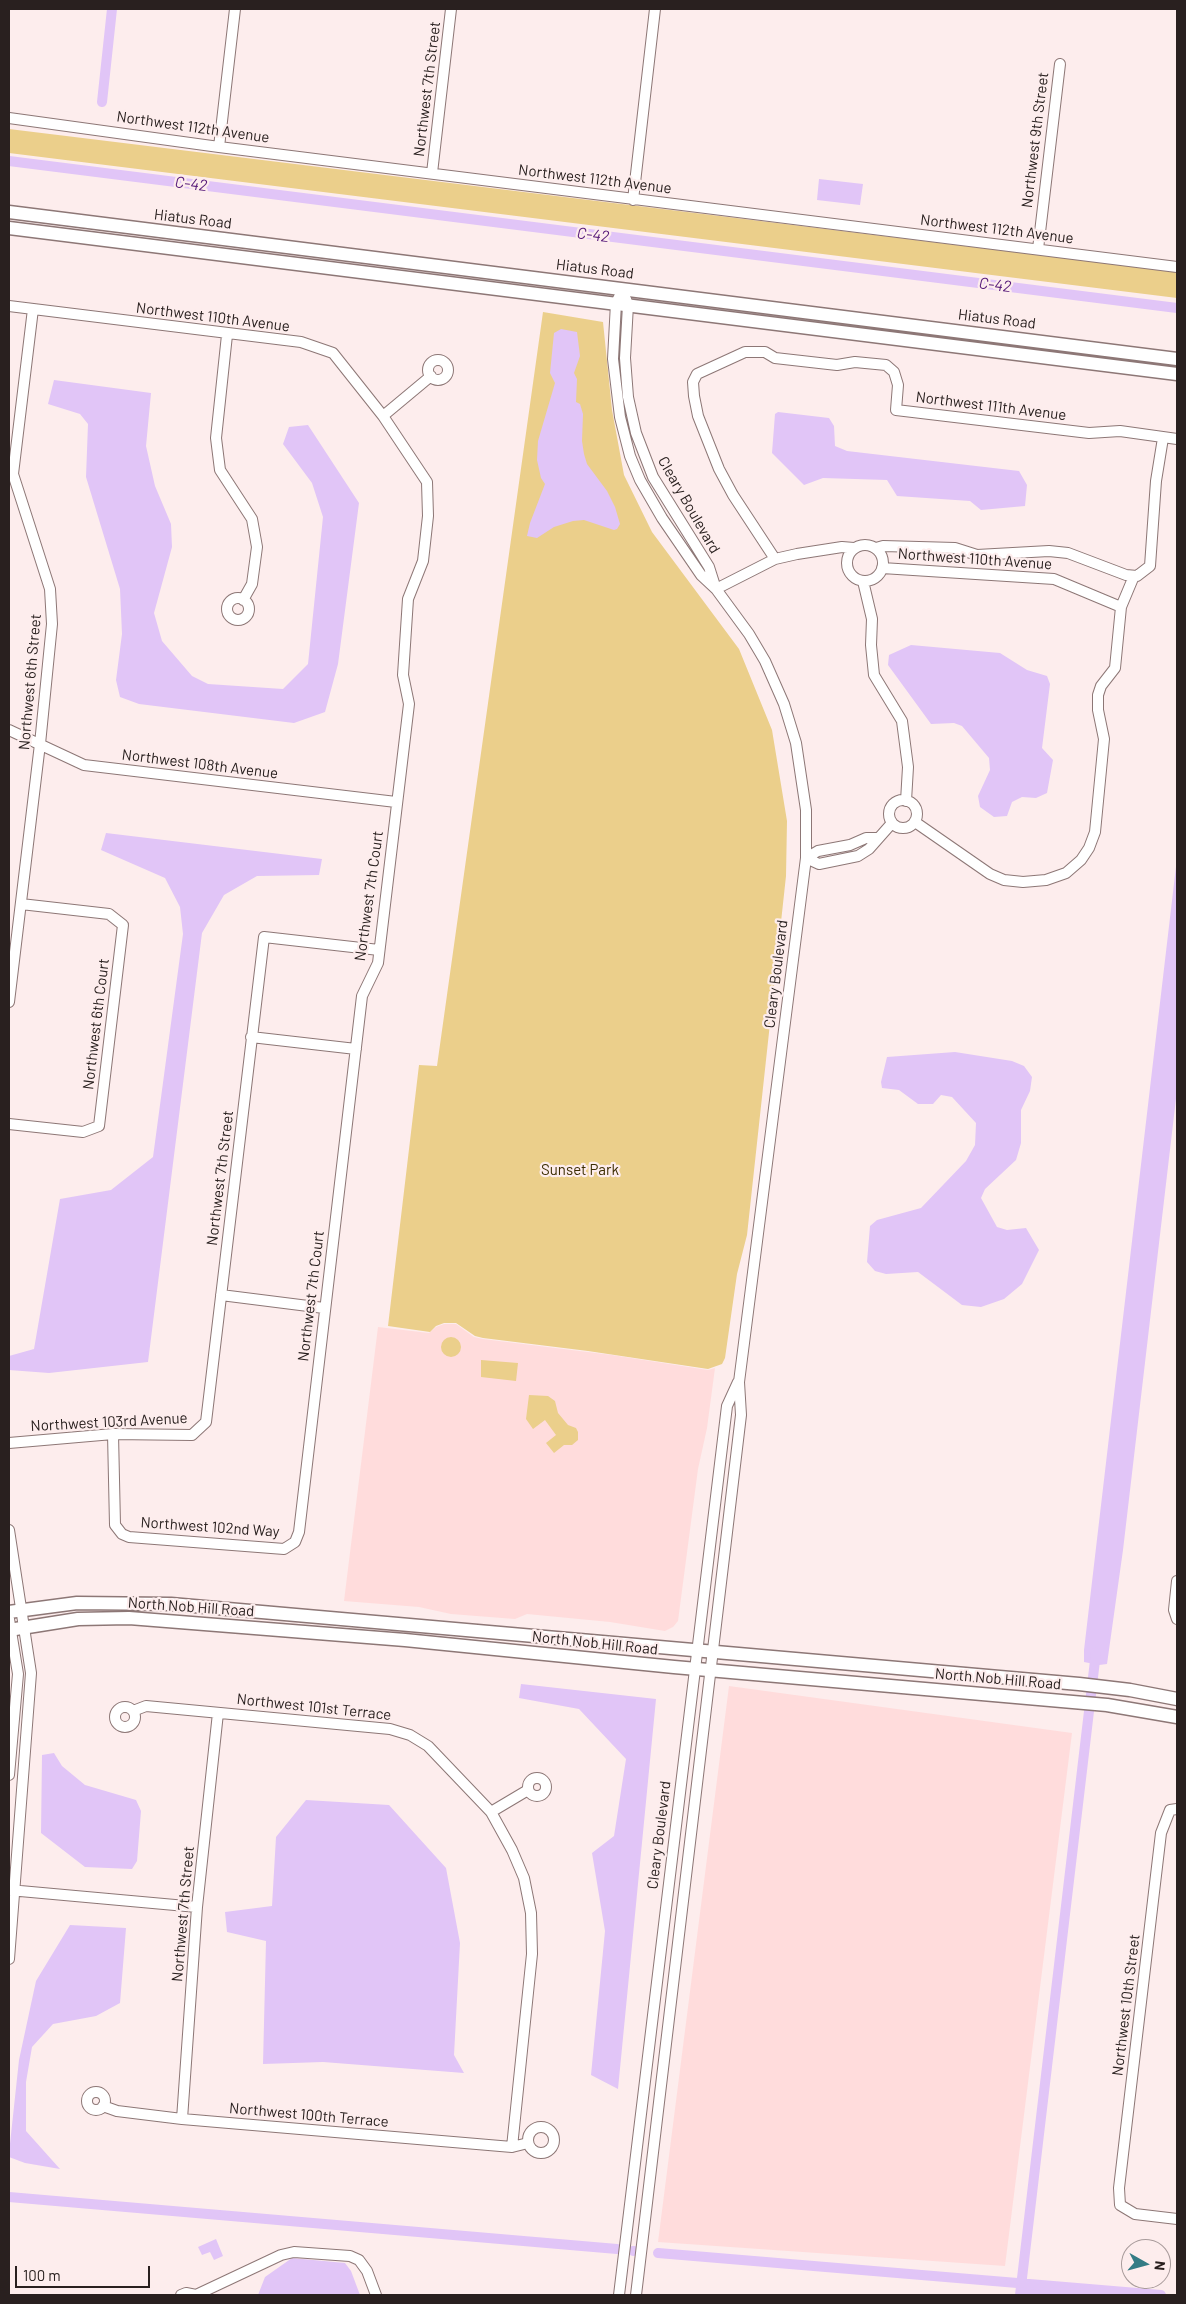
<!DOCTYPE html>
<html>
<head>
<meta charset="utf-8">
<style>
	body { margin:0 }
	#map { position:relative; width:1186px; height:2304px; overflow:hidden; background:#fdeded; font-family:Barlow,sans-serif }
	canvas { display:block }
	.frame { position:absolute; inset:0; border:10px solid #29201f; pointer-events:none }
	.north { position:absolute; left:1121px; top:2239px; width:50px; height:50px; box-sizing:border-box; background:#fdeded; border:1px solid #a89b9b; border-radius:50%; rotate:97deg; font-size:14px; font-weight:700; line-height:20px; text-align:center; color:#29201f }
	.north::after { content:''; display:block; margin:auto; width:18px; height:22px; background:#347c85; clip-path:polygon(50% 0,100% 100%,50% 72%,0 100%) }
	.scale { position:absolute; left:15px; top:2266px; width:135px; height:22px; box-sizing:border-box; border:2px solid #29201f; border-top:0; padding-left:6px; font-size:15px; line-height:18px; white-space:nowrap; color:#29201f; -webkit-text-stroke:4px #fdeded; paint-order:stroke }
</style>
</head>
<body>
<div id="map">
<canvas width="1186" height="2304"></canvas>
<div class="frame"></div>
<div class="north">N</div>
<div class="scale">100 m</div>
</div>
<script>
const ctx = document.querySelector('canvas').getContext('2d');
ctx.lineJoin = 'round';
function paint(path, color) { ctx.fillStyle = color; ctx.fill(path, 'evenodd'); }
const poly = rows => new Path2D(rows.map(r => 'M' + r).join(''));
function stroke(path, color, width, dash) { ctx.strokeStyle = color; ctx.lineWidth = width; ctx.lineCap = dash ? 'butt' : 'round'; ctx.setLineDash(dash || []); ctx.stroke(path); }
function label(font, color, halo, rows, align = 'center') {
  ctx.font = font + ' Barlow,sans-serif'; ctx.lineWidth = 4.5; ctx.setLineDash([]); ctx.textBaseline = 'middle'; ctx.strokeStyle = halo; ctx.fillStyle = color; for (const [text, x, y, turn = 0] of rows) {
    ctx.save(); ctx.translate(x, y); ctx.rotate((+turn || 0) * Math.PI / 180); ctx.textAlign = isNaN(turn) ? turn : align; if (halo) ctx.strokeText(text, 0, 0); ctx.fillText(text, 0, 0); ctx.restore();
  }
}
paint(poly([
	[444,1324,456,1324,474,1337,483,1339,612,1355,708,1370,715,1368,707,1428,698,1469,678,1621,673,1627,665,1631,610,1622,527,1614,515,1619,451,1614,419,1607,344,1601,378,1327,429,1333,436,1327],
	[729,1686,1072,1733,1005,2266,658,2242]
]), '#ffdcdc');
paint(poly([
	[9,129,1177,272,1177,298,9,153],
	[543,312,603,322,612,410,624,475,652,532,739,649,772,730,787,821,786,876,747,1235,737,1274,725,1358,722,1364,708,1369,588,1351,483,1338,475,1336,456,1323,444,1323,436,1326,430,1332,388,1326,419,1065,437,1066],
	'441 1347a10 10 0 1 1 20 0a10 10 0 1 1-20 0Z',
	[481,1360,518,1363,516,1381,481,1377],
	[529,1395,548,1396,555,1401,558,1413,568,1425,576,1428,578,1432,578,1440,572,1445,564,1445,554,1453,546,1443,556,1435,545,1420,533,1429,526,1419]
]), '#ebcf8b');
paint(poly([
	[819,179,863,184,860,205,817,200],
	[561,329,577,332,580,356,574,373,577,379,576,402,580,404,583,414,582,441,584,454,587,464,607,491,615,507,620,524,617,529,614,530,584,520,573,521,554,527,537,538,527,536,530,523,545,484,541,478,537,460,538,441,555,383,550,373,554,333],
	[54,380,151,393,146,446,155,486,171,524,172,547,154,613,162,641,192,676,208,684,283,689,308,664,323,517,312,483,283,444,289,427,308,425,359,503,338,664,325,712,294,723,139,704,120,697,116,680,122,634,120,589,86,477,88,424,80,414,48,404],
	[778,412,829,418,834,426,835,446,847,451,1019,471,1027,485,1025,506,981,510,970,501,897,496,887,480,823,478,804,485,772,453,775,414],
	[911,645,1000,653,1027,670,1047,676,1050,684,1042,748,1053,760,1047,793,1036,798,1022,797,1012,802,1007,816,994,817,980,807,978,796,990,770,989,758,962,726,954,723,931,724,888,665,889,655],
	[106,833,322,859,319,875,257,876,224,895,202,933,148,1362,49,1373,9,1370,9,1356,34,1349,60,1199,111,1190,153,1157,183,934,180,907,165,878,101,850],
	[1177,858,1177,1090,1123,1550,1107,1664,1099,1665,1084,1662,1084,1650],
	[955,1052,1012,1061,1024,1066,1032,1077,1030,1091,1021,1110,1021,1143,1016,1160,985,1189,981,1198,997,1227,1007,1230,1026,1228,1039,1250,1022,1284,1004,1299,981,1307,962,1305,918,1272,886,1274,875,1271,867,1262,870,1226,877,1220,921,1208,966,1161,975,1145,976,1123,952,1097,941,1095,933,1104,918,1104,899,1090,882,1088,881,1082,887,1057],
	[521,1684,656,1699,618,2089,591,2075,605,1931,592,1853,614,1836,626,1759,579,1709,519,1698],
	[54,1753,62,1766,85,1785,136,1800,141,1811,137,1861,132,1869,85,1867,41,1833,42,1755],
	[306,1800,389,1805,446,1868,460,1943,454,2055,464,2073,323,2062,263,2064,266,1941,227,1932,225,1912,272,1906,276,1837],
	[70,1925,126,1928,120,2003,96,2016,53,2024,32,2047,26,2082,26,2131,60,2169,25,2163,9,2157,9,2153,19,2060,36,1981],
	[216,2239,223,2256,214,2260,210,2252,202,2255,198,2247],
	[292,2258,345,2263,351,2271,360,2295,258,2295,265,2277],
	[1021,2285,1137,2293,1134,2295,1020,2295]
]), '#e1c5f7');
stroke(poly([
	[102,102,112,9],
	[9,161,1177,308],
	[9,2197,617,2249],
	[633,2251,634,2251],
	[658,2253,1161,2295],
	[1020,2295,1096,1652]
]), '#e1c5f7', 10);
const minor = poly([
	[9,118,219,147,1177,267],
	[219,147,235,9],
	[432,173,451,9],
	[633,200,655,9],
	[1038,249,1060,64],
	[623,289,616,303,613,359,620,417,630,456,640,480,662,518,701,575,716,589,749,634,765,661,784,704,796,743,806,810,806,858,739,1382,741,1415,636,2295],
	[626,299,628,305,625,358,628,397,636,433,653,477,709,567,715,586],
	[9,306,301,342,333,353,383,416,427,482,428,516,423,561,408,599,403,675,409,704,378,963,362,996,299,1532,295,1542,284,1549,129,1537,122,1534,115,1525,113,1434],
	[227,335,216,438,220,470,252,519,257,547,252,584,243,600],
	'428 370a10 10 0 1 1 20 0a10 10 0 1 1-20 0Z',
	[383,416,431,376],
	'847 563a18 18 0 1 1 36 0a18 18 0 1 1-36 0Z',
	[876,548,883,546,955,548,977,555,1049,551,1068,553,1126,575,1137,576,1150,566,1156,481,1163,438],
	[775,559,733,495,719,469,698,416,694,396,693,382,697,374,745,352,765,352,775,358,837,365,855,362,886,365,894,372,898,385,896,410,1089,433,1120,431,1177,439],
	[882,568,1054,579,1121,607],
	[863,581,872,619,871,645,874,675,902,721,908,767,906,801],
	[716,589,775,559,797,554,842,547,854,548],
	'227 609a11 11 0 1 1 22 0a11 11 0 1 1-22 0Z',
	[9,730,84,765,396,802],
	'889 814a14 14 0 1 1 28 0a14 14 0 1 1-28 0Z',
	[915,822,990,874,1004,880,1023,882,1046,880,1066,873,1081,860,1089,848,1095,832,1104,739,1098,710,1098,695,1101,686,1115,668,1121,607,1134,576],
	[806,858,819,864,858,856,869,849,892,823],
	[806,858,818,851,850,845,866,838,878,838],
	[9,1002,40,744,52,624,50,589,13,474,33,309],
	[251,1037,356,1049],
	[9,1124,83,1132,99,1126,123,925,109,914,21,904],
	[221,1295,324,1308],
	[9,1443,113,1434,192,1435,206,1422,264,937,379,950],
	[9,1530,31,1673,9,1959],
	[1177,1581,1174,1610,1177,1619],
	[9,1619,18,1674,9,1775],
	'115 1717a10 10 0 1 1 20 0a10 10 0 1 1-20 0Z',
	[133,1711,146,1706,390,1729,410,1735,428,1746,491,1812,512,1850,524,1878,531,1913,532,1954,512,2147],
	'528 1787a9 9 0 1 1 18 0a9 9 0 1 1-18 0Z',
	[1177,1809,1170,1810,1161,1833,1119,2188,1120,2205,1135,2214,1177,2219],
	[491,1812,528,1790],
	[9,1890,197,1907],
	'87 2101a9 9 0 1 1 18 0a9 9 0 1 1-18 0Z',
	[103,2106,117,2111,182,2119,512,2147,528,2143],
	[182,2119,197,1907,218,1713],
	'528 2140a13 13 0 1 1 26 0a13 13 0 1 1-26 0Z',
	[181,2295,186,2293,196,2295],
	[196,2295,281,2255,294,2252,350,2256,359,2260,367,2271,376,2295],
	[619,2295,727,1406,738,1382]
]);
const major = poly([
	[9,212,1177,359],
	[9,228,1177,374],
	[9,1612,77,1603,171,1604,1079,1684,1130,1690,1177,1699],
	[9,1630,78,1619,129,1618,405,1640,674,1667,1107,1705,1177,1717]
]);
stroke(minor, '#8d7776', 12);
stroke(major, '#8d7776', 15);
stroke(minor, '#fff', 10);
stroke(major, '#fff', 12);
label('15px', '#29201f', '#fdeded', [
	["Northwest 7th Street",427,89,-83],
	["Northwest 112th Avenue",193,127,8],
	["Northwest 9th Street",1035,140,-83],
	["Northwest 112th Avenue",595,179,7],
	["Hiatus Road",193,219,7],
	["Northwest 112th Avenue",997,229,7],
	["Hiatus Road",595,269,7],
	["Northwest 110th Avenue",213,317,7],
	["Hiatus Road",997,319,7],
	["Northwest 111th Avenue",991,406,7],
	["Cleary Boulevard",689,505,60],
	["Northwest 110th Avenue",975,559,4],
	["Northwest 6th Street",30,682,-85],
	["Northwest 108th Avenue",200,764,7],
	["Northwest 7th Court",369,896,-82],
	["Cleary Boulevard",776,974,-83],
	["Northwest 6th Court",96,1024,-83],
	["Northwest 7th Street",220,1178,-83],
	["Northwest 7th Court",311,1296,-83],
	["Northwest 103rd Avenue",109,1422,-3],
	["Northwest 102nd Way",210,1527,4],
	["North Nob Hill Road",191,1607,4],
	["North Nob Hill Road",595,1643,6],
	["North Nob Hill Road",998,1679,5],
	["Northwest 101st Terrace",314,1707,6],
	["Cleary Boulevard",659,1835,-83],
	["Northwest 7th Street",183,1914,-85],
	["Northwest 10th Street",1126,2005,-83],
	["Northwest 100th Terrace",309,2115,5]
]);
label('15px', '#3b2c00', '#fdeded', [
	["Sunset Park",580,1170]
]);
label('italic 16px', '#581c7b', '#fdeded', [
	["C-42",191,184,7],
	["C-42",593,235,7],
	["C-42",995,285,7]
]);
</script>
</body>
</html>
